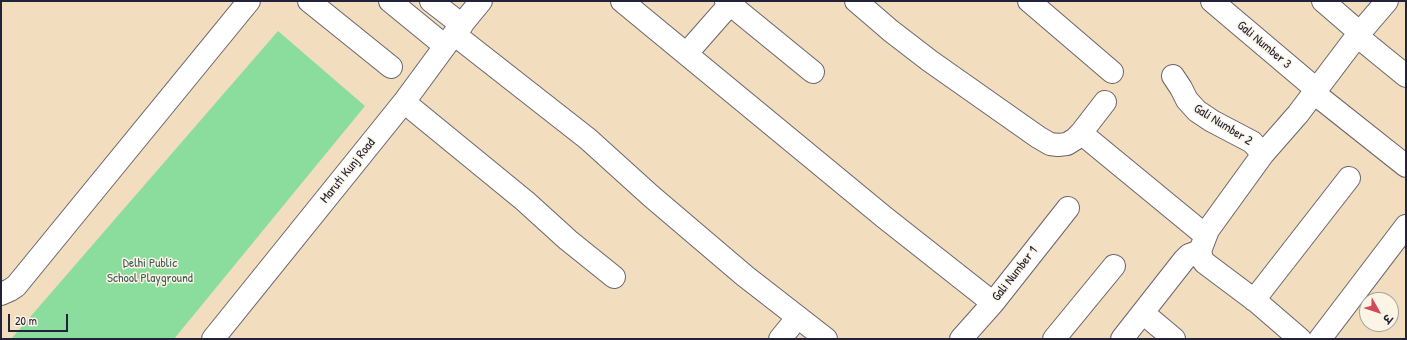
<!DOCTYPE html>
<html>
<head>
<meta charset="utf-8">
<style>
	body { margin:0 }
	#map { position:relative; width:1407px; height:340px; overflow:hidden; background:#f2debf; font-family:"Patrick Hand","Playpen Sans Deva",sans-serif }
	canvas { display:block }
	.frame { position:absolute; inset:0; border:2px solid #22223b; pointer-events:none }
	.north { position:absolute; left:1359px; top:292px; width:40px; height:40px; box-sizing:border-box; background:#fcf5e5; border:1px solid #a5a1a1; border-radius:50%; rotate:129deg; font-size:11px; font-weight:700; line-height:16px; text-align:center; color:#22223b }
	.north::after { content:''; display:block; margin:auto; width:14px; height:18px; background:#d1495b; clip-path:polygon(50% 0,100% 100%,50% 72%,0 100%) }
	.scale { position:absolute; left:8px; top:314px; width:60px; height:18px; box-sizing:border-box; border:2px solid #22223b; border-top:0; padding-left:5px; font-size:12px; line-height:14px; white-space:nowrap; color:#22223b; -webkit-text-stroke:3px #fcf5e5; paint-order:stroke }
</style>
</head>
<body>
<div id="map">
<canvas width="1407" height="340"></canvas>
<div class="frame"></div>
<div class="north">उ</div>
<div class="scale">20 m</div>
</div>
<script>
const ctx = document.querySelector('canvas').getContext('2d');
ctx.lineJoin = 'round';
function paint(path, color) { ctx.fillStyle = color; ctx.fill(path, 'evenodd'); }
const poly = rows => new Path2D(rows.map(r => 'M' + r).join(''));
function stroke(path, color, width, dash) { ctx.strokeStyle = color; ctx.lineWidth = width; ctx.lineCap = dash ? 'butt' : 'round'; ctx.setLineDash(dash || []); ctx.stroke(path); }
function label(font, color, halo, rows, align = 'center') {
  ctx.font = font + ' "Patrick Hand",sans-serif'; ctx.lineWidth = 3; ctx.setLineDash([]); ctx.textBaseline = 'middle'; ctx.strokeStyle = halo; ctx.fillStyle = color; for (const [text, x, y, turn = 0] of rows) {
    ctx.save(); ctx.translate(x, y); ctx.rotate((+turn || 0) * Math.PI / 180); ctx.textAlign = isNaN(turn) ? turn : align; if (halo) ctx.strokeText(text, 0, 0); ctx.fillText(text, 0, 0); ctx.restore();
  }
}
paint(poly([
	[278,31,365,106,174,339,11,339]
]), '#8bdd9e');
const minor = poly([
	[309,1,391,67],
	[390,1,445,46],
	[431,1,462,25],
	[622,1,884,217,993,303],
	[726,1,813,72],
	[856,1,891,31,930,61,1038,137,1050,144,1058,145,1067,144,1075,139,1081,133,1105,102],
	[1029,1,1112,72],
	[1212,1,1316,89],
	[1323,1,1360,33],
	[454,34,588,139,651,196,745,276,826,339],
	[1357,36,1406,76],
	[687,53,730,4],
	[1173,76,1181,88,1187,100,1197,111,1212,121,1252,142,1263,154],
	[1314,93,1406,166],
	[404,102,525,201,568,240,614,277],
	[1081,133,1205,235],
	[1,294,10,290,16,286,249,1],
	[1254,300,1349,178],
	[1143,313,1174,339],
	[213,339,404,102,454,34,481,1],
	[780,339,798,317],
	[961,339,993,303,1068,208],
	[1054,339,1114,266],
	[1122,339,1184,260,1189,255,1200,251],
	[1300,339,1257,302,1205,263,1202,259,1200,251,1208,230,1263,154,1298,114,1357,36,1387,1],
	[1320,339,1406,226]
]);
stroke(minor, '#6b6469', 24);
stroke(minor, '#fff', 22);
label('13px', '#22223b', '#fcf5e5', [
	["Gali Number 3",1264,45,40],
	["Gali Number 2",1223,125,32],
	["Maruti Kunj Road",348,171,-51],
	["Gali Number 1",1015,274,-52]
]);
label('13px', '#425a59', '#fcf5e5', [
	["Delhi Public",150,264],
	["School Playground",150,279]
]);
</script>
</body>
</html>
